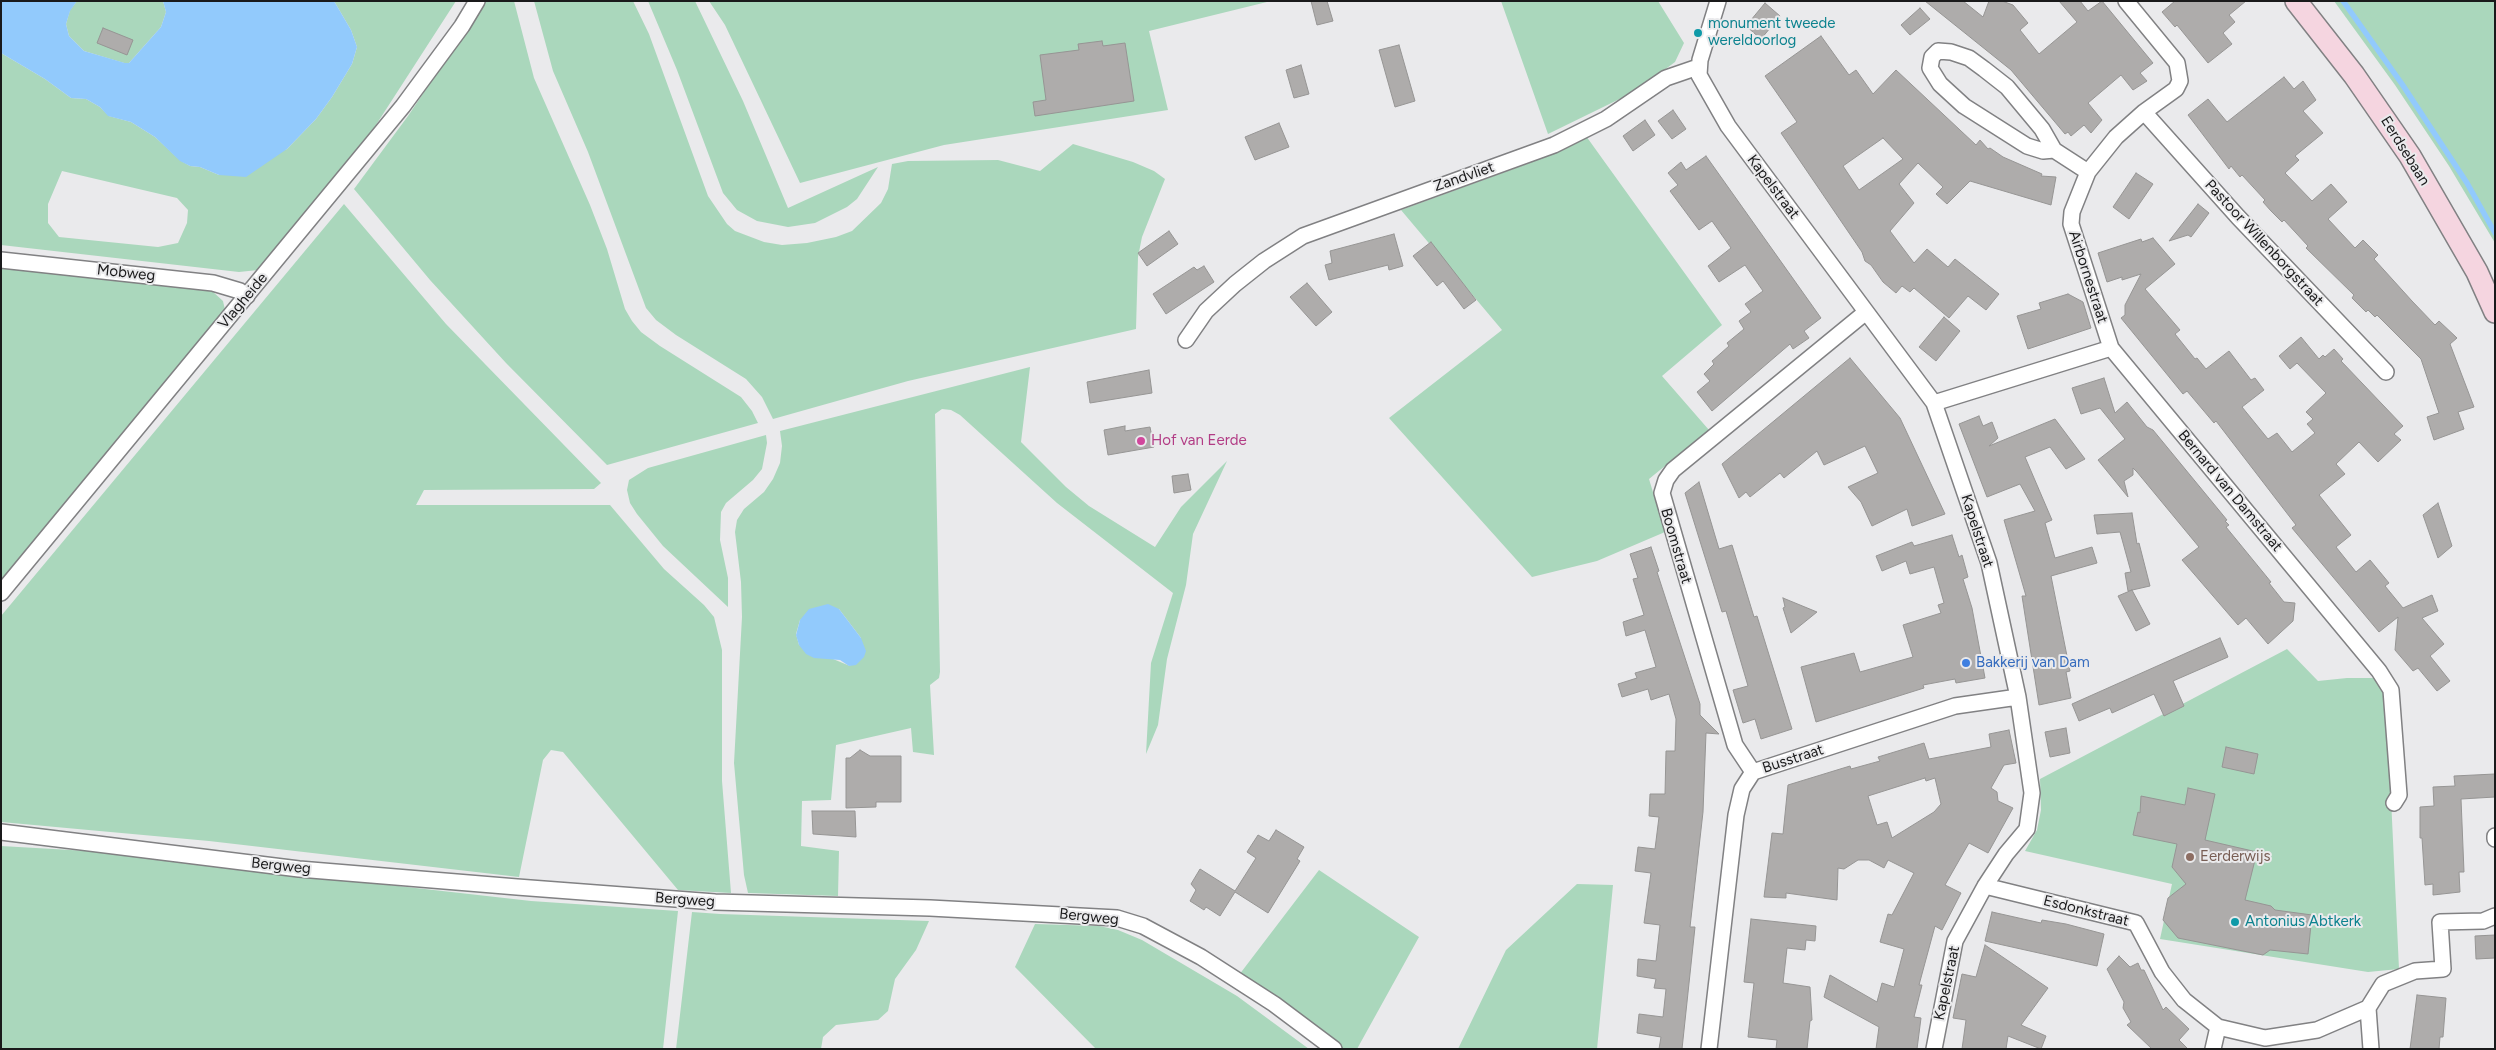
<!DOCTYPE html>
<html>
<head>
<meta charset="utf-8">
<style>
	body { margin:0 }
	#map { position:relative; width:2496px; height:1050px; overflow:hidden; background:#eaeaec; font-family:Figtree,sans-serif }
	canvas { display:block }
	.frame { position:absolute; inset:0; border:2px solid #1a1a1b; pointer-events:none }
</style>
</head>
<body>
<div id="map">
<canvas width="2496" height="1050"></canvas>
<div class="frame"></div>
</div>
<script>
const ctx = document.querySelector('canvas').getContext('2d');
ctx.lineJoin = 'round';
function paint(path, color) { ctx.fillStyle = color; ctx.fill(path, 'evenodd'); }
const poly = rows => new Path2D(rows.map(r => 'M' + r).join(''));
function stroke(path, color, width, dash) { ctx.strokeStyle = color; ctx.lineWidth = width; ctx.lineCap = dash ? 'butt' : 'round'; ctx.setLineDash(dash || []); ctx.stroke(path); }
function label(font, color, halo, rows, align = 'center') {
  ctx.font = font + ' Figtree,sans-serif'; ctx.lineWidth = 4; ctx.setLineDash([]); ctx.textBaseline = 'middle'; ctx.strokeStyle = halo; ctx.fillStyle = color; for (const [text, x, y, turn = 0] of rows) {
    ctx.save(); ctx.translate(x, y); ctx.rotate((+turn || 0) * Math.PI / 180); ctx.textAlign = isNaN(turn) ? turn : align; if (halo) ctx.strokeText(text, 0, 0); ctx.fillText(text, 0, 0); ctx.restore();
  }
}
paint(poly([
	[77,1,163,1,166,12,161,27,129,63,124,63,84,51,69,36,66,24,70,10],
	[334,1,456,1,374,128,258,270,239,272,1,245,1,53,45,79,71,98,86,99,100,107,109,116,131,122,155,137,180,160,190,166,200,167,219,175,287,149,316,119,332,97,352,64,357,47,351,30],
	[62,171,177,198,188,210,187,223,178,243,158,247,59,237,48,223,48,204],
	[485,1,514,1,534,78,590,205,607,249,625,309,632,321,641,332,660,346,741,397,752,411,758,423,607,465,506,363,430,280,354,189,408,116],
	[534,1,633,1,649,34,708,196,727,224,735,231,764,242,782,245,807,243,836,237,852,231,881,203,888,189,892,164,908,161,998,160,1040,171,1073,144,1133,162,1154,171,1165,179,1142,237,1138,257,1136,329,908,381,773,419,762,397,746,379,676,335,656,320,646,308,588,152,553,71],
	[648,1,695,1,743,101,788,208,878,167,857,199,847,207,815,223,788,227,757,221,737,210,723,193,677,70],
	[709,1,1271,1,1149,31,1168,110,944,145,800,183,725,25],
	[1501,1,1658,1,1684,43,1675,62,1636,91,1548,134],
	[2334,1,2495,1,2495,243,2449,166,2395,85],
	[1586,136,1722,325,1662,376,1709,430,1649,479,1665,532,1597,561,1532,577,1389,418,1502,330,1401,210,1527,164],
	[344,204,446,324,601,483,594,489,424,490,416,505,610,505,664,569,704,605,714,617,722,650,722,781,731,893,678,890,563,752,551,750,543,760,519,877,209,841,1,822,1,616],
	[1,262,211,290,223,301,225,310,1,580],
	[1030,367,1021,442,1066,487,1089,506,1155,547,1181,507,1227,461,1193,534,1186,585,1167,659,1158,725,1146,754,1151,663,1173,593,1057,503,960,415,951,410,942,409,935,414,940,672,939,678,930,685,934,755,913,752,911,728,836,745,831,800,802,801,801,846,839,851,838,896,748,893,744,875,734,763,742,617,741,582,735,532,737,520,744,509,764,492,773,479,780,463,782,446,780,431],
	[839,609,861,638,850,666,799,645,796,634,800,620],
	[766,435,767,443,762,469,753,480,726,503,721,512,720,540,728,578,728,607,663,546,637,514,630,503,627,490,629,480,648,468],
	[2287,649,2318,681,2347,678,2378,678,2386,691,2399,969,2368,972,2160,939,2172,884,2025,851,2037,830,2041,810,2040,779],
	[1,846,88,851,531,901,678,911,663,1049,1,1049],
	[1319,870,1419,937,1357,1049,1342,1049,1239,975],
	[1577,884,1613,885,1597,1049,1458,1049,1506,950],
	[692,912,720,914,929,921,916,950,895,979,888,1011,878,1020,836,1025,823,1037,821,1049,676,1049],
	[1035,924,1099,926,1118,930,1142,940,1237,996,1309,1049,1096,1049,1015,967]
]), '#aad7bc');
paint(poly([
	[1,1,77,1,70,11,66,24,69,36,84,51,125,63,129,63,161,27,166,12,163,1,334,1,351,30,357,47,352,64,332,97,316,119,287,149,246,177,219,175,200,167,190,166,180,161,155,137,131,122,108,116,100,107,86,99,71,98,45,79,1,53],
	[828,604,839,609,861,638,866,651,864,657,856,665,849,666,840,660,814,658,806,654,799,645,796,635,800,620,809,609]
]), '#92cafc');
stroke(poly([
	[2343,1,2402,84,2467,183,2495,233]
]), '#92cafc', 5.5);
const building = poly([
	[1311,1,1327,1,1333,21,1317,25,1311,1],
	[1925,1,1963,1,1983,17,1989,1,2002,1,2013,5,2028,23,2020,30,2039,54,2077,22,2059,1,2080,1,2088,11,2102,1,2153,63,2140,73,2147,81,2133,90,2121,75,2088,103,2102,120,2091,133,2084,125,2071,136,2068,132,2065,134,2011,70,1925,1],
	[2175,1,2246,1,2229,15,2235,22,2223,33,2232,44,2208,63,2177,25,2175,27,2162,12,2175,1],
	[1765,3,1780,16,1761,39,1746,26,1765,3],
	[1920,8,1930,19,1910,35,1901,25,1920,8],
	[103,28,133,40,127,55,97,43,103,28],
	[1821,36,1849,75,1856,70,1873,94,1896,70,1976,145,1980,140,1988,149,1990,148,2003,157,2042,174,2041,176,2056,177,2051,205,1970,181,1947,204,1936,194,1943,187,1918,163,1899,184,1914,203,1890,231,1914,263,1927,249,1948,267,1955,259,1999,294,1986,310,1968,296,1949,318,1914,288,1910,292,1902,286,1896,293,1883,282,1871,265,1865,261,1862,252,1781,133,1797,122,1765,76,1821,36],
	[1883,138,1903,159,1859,190,1843,166,1883,138],
	[1102,41,1103,46,1125,43,1134,101,1035,116,1033,102,1046,100,1040,55,1079,50,1078,44,1102,41],
	[1399,45,1415,101,1395,107,1379,50,1399,45],
	[1301,65,1309,94,1294,98,1286,70,1301,65],
	[2284,77,2294,89,2303,81,2316,100,2303,111,2323,133,2295,156,2299,160,2285,173,2312,201,2331,184,2347,202,2328,219,2355,248,2363,240,2378,255,2374,259,2412,301,2435,325,2439,321,2457,338,2450,344,2474,407,2458,412,2464,429,2434,440,2427,417,2439,413,2421,359,2377,315,2375,317,2368,310,2366,312,2352,298,2354,295,2306,248,2308,246,2284,220,2282,222,2271,211,2263,202,2265,200,2242,175,2240,177,2231,166,2229,169,2188,115,2208,99,2227,122,2284,77],
	[1673,110,1686,129,1672,139,1658,121,1673,110],
	[1645,120,1655,135,1633,151,1623,136,1645,120],
	[1279,123,1289,147,1255,160,1245,137,1279,123],
	[1706,156,1821,318,1804,331,1809,338,1793,349,1790,344,1712,411,1697,392,1710,381,1704,374,1714,364,1712,361,1729,346,1727,343,1744,329,1739,321,1751,312,1745,304,1763,291,1745,265,1719,282,1708,266,1731,248,1712,221,1699,230,1670,191,1678,185,1668,173,1681,162,1686,170,1706,156],
	[2136,173,2153,184,2129,219,2113,207,2136,173],
	[2198,204,2209,213,2191,237,2188,235,2169,241,2198,204],
	[1169,231,1178,244,1147,266,1138,253,1169,231],
	[1394,234,1403,266,1389,270,1388,265,1329,280,1325,265,1332,263,1330,251,1394,234],
	[2153,238,2175,264,2145,289,2180,330,2175,334,2195,359,2197,358,2206,369,2229,351,2251,380,2255,378,2264,390,2242,407,2268,439,2277,433,2292,452,2315,433,2307,424,2313,419,2306,412,2326,393,2297,363,2290,369,2279,356,2301,337,2319,359,2323,355,2325,357,2334,349,2343,359,2341,361,2403,426,2394,434,2401,440,2378,462,2359,442,2336,464,2345,474,2319,495,2351,535,2336,547,2356,572,2370,560,2389,583,2385,586,2403,608,2432,595,2438,611,2422,618,2444,644,2430,656,2450,681,2437,691,2418,668,2413,671,2395,650,2398,617,2379,632,2292,528,2296,525,2216,421,2214,423,2187,391,2183,394,2121,318,2125,315,2125,305,2141,274,2122,280,2122,277,2107,282,2098,253,2141,239,2142,242,2153,238],
	[1431,242,1476,300,1464,309,1443,281,1437,286,1413,256,1431,242],
	[1204,266,1214,282,1166,314,1153,294,1194,267,1197,270,1204,266],
	[1307,283,1332,312,1316,326,1290,297,1307,283],
	[2068,294,2083,302,2091,328,2028,349,2017,316,2041,309,2039,303,2068,294],
	[1944,317,1960,331,1936,361,1919,347,1944,317],
	[1850,358,1900,418,1945,514,1912,526,1907,509,1872,526,1861,502,1848,487,1878,473,1865,446,1824,465,1817,451,1784,478,1780,473,1750,497,1746,492,1739,498,1722,464,1850,358],
	[1149,370,1152,393,1090,403,1087,382,1149,370],
	[2104,378,2115,413,2127,402,2147,427,2153,430,2227,520,2225,521,2229,525,2226,527,2271,582,2269,583,2284,602,2295,603,2293,621,2268,644,2246,618,2238,625,2182,560,2199,547,2137,472,2133,468,2133,475,2124,481,2128,497,2098,460,2125,439,2100,408,2081,414,2072,388,2104,378],
	[1979,416,1983,426,1992,422,1998,438,1989,446,2055,419,2085,459,2066,469,2050,447,2025,457,2052,520,2045,523,2055,558,2092,547,2097,563,2051,576,2070,671,2066,672,2071,698,2039,705,2022,596,2026,596,2004,520,2035,511,2020,484,1987,497,1959,424,1979,416],
	[1125,426,1125,431,1150,427,1154,447,1108,455,1104,430,1125,426],
	[1188,474,1191,490,1174,493,1172,476,1188,474],
	[1699,482,1719,549,1732,545,1754,617,1757,616,1792,729,1761,739,1755,719,1743,723,1733,690,1748,686,1726,611,1722,612,1718,599,1685,493,1699,482],
	[2438,503,2452,546,2438,558,2423,515,2438,503],
	[2132,513,2137,544,2139,543,2150,586,2128,591,2125,573,2131,572,2120,532,2097,534,2094,515,2132,513],
	[1952,535,1959,557,1962,555,1968,577,1963,579,1972,608,1985,678,1956,683,1955,679,1923,685,1924,688,1816,722,1801,667,1854,653,1860,672,1913,657,1903,625,1941,613,1938,605,1944,603,1934,567,1910,574,1906,561,1882,571,1876,556,1912,542,1914,546,1952,535],
	[1651,547,1659,571,1657,572,1700,704,1700,715,1719,734,1706,733,1703,812,1690,927,1695,927,1682,1049,1659,1049,1661,1037,1637,1033,1639,1014,1663,1017,1666,989,1654,988,1656,979,1637,976,1638,959,1656,961,1660,925,1644,923,1651,873,1635,871,1638,847,1655,849,1659,817,1649,816,1650,794,1665,794,1666,751,1675,751,1676,719,1669,694,1651,700,1648,689,1622,697,1618,684,1637,678,1635,673,1656,667,1645,630,1626,636,1623,622,1644,615,1633,579,1638,578,1630,554,1651,547],
	[2132,590,2150,624,2136,631,2118,596,2132,590],
	[1783,598,1817,612,1791,633,1783,608,1785,607,1783,598],
	[2220,638,2228,657,2173,681,2184,706,2164,716,2154,694,2112,713,2110,708,2079,721,2072,704,2220,638],
	[2066,728,2070,753,2050,757,2045,732,2066,728],
	[2009,730,2016,763,2004,765,1991,788,1997,792,1998,801,2013,808,1988,853,1969,843,1945,885,1961,893,1942,930,1935,926,1919,985,1922,985,1914,1017,1921,1018,1917,1049,1876,1049,1879,1027,1824,997,1830,975,1877,1002,1882,983,1894,987,1904,949,1880,942,1888,914,1892,915,1914,873,1888,860,1884,868,1869,860,1858,860,1844,869,1838,868,1837,900,1786,893,1786,898,1764,897,1772,833,1783,834,1788,785,1850,766,1851,769,1880,761,1878,757,1924,743,1929,759,1991,747,1989,734,2009,730],
	[1925,778,1926,781,1935,778,1941,804,1934,812,1892,838,1887,822,1877,825,1868,796,1925,778],
	[2226,747,2258,754,2254,774,2222,767,2226,747],
	[860,750,870,756,901,756,901,802,876,802,876,807,846,808,846,758,850,758,860,750],
	[2495,774,2495,797,2461,799,2464,872,2459,872,2460,892,2433,895,2433,884,2425,885,2422,838,2420,838,2420,807,2434,806,2433,787,2455,786,2454,776,2495,774],
	[2188,788,2215,794,2205,840,2257,852,2245,900,2271,906,2275,910,2312,915,2308,954,2270,950,2263,955,2178,938,2163,920,2168,898,2186,884,2172,867,2177,844,2133,835,2138,812,2140,813,2141,796,2185,805,2188,788],
	[812,811,855,811,856,837,813,834,812,811],
	[1276,830,1304,847,1297,859,1300,861,1268,913,1235,892,1220,916,1206,907,1204,910,1190,901,1196,890,1191,884,1200,869,1235,891,1256,858,1247,852,1258,835,1269,841,1276,830],
	[1992,912,2041,923,2042,920,2066,924,2104,934,2097,966,1985,941,1992,912],
	[1751,919,1816,926,1815,941,1806,940,1805,950,1787,948,1783,983,1810,987,1812,1020,1810,1021,1807,1049,1776,1049,1777,1040,1748,1037,1754,983,1744,982,1751,919],
	[2495,935,2495,958,2476,959,2475,936,2495,935],
	[1985,945,2048,988,2021,1025,2046,1036,2041,1049,2008,1036,2006,1049,1962,1049,1966,1020,1953,1018,1962,974,1976,977,1985,945],
	[2119,956,2130,967,2138,963,2141,970,2144,970,2163,1010,2166,1007,2189,1029,2179,1040,2188,1049,2152,1049,2127,1025,2131,1022,2123,1008,2124,1002,2107,969,2119,956],
	[2417,995,2446,998,2443,1037,2440,1037,2439,1049,2410,1049,2417,995]
]);
paint(building, '#aeacab');
stroke(building, '#969594', 1);
const street = poly([
	[1718,1,1700,60,1699,75,1728,126,1934,403,1989,563,2018,697,2032,793,2027,829,2006,854,1985,886,1955,941,1934,1049],
	[2144,112,2238,217,2386,372],
	[2054,150,2043,151,2027,146,1964,106,1940,84,1930,68,1932,57,1938,51,1951,52,1969,58,1984,69,2007,87,2042,129,2054,150,2088,172],
	[1,260,213,283,240,291,247,296],
	[1186,340,1206,311,1235,284,1264,261,1303,236,1554,145,1606,119,1666,78,1698,67],
	[2111,348,2071,224,2072,212,2088,172,2116,137,2144,112,2176,89,2180,81,2177,63,2126,1],
	[1934,403,2111,348,2379,671,2391,690,2399,795,2394,803],
	[1,593,403,106,462,26,477,1],
	[1753,772,1735,745,1662,493,1666,480,1673,470,1866,312],
	[1,832,299,869,517,887,715,902,930,908,1117,918,1143,926,1201,957,1274,1004,1334,1049],
	[2495,836,2495,839],
	[1985,886,2136,923,2162,972,2184,1000,2218,1027,2265,1038,2317,1030,2368,1008,2383,984,2415,971,2443,969,2440,922,2483,921,2495,916],
	[2368,1008,2371,1049],
	[1709,1049,1736,815,1742,789,1753,772,1955,706,2018,697],
	[2213,1049,2218,1027]
]);
const secondary = poly([
	[2296,1,2354,75,2410,156,2477,272,2495,312]
]);
stroke(street, '#818183', 18);
stroke(secondary, '#818183', 24);
stroke(street, '#fff', 15);
stroke(secondary, '#f5d5e0', 21);
for (const [x, y, r, color] of [
	[1698,33,5,"#0f9aa8"],
	[1141,441,5,"#d1479c"],
	[1966,663,5,"#3f7fe0"],
	[2190,857,5,"#8d6e63"],
	[2235,922,5,"#0f9aa8"]
]) { const dot = new Path2D(); dot.arc(x, y, r, 0, 2 * Math.PI); ctx.fillStyle = color; ctx.fill(dot); stroke(dot, '#eaeaec', 2); }
label('15px', '#0d838f', '#eaeaec', [
	["monument tweede",1708,24],
	["wereldoorlog",1708,41],
	["Antonius Abtkerk",2245,922]
], 'left');
label('15px', '#1a1a1b', '#eaeaec', [
	["Eerdsebaan",2405,151,58],
	["Zandvliet",1464,177,-19],
	["Kapelstraat",1773,187,53],
	["Pastoor Willenborgstraat",2264,243,47],
	["Mobweg",126,273,6],
	["Airbornestraat",2088,277,72],
	["Vlagheide",243,301,-50],
	["Bernard van Damstraat",2230,491,50],
	["Kapelstraat",1977,531,72],
	["Boomstraat",1676,546,74],
	["Busstraat",1793,759,-18],
	["Bergweg",281,866,6],
	["Bergweg",685,900,4],
	["Esdonkstraat",2086,911,14],
	["Bergweg",1089,917,6],
	["Kapelstraat",1947,983,-78]
]);
label('15px', '#b23c85', '#eaeaec', [
	["Hof van Eerde",1151,441]
], 'left');
label('15px', '#366cbe', '#eaeaec', [
	["Bakkerij van Dam",1976,663]
], 'left');
label('15px', '#785e54', '#eaeaec', [
	["Eerderwijs",2200,857]
], 'left');
</script>
</body>
</html>
